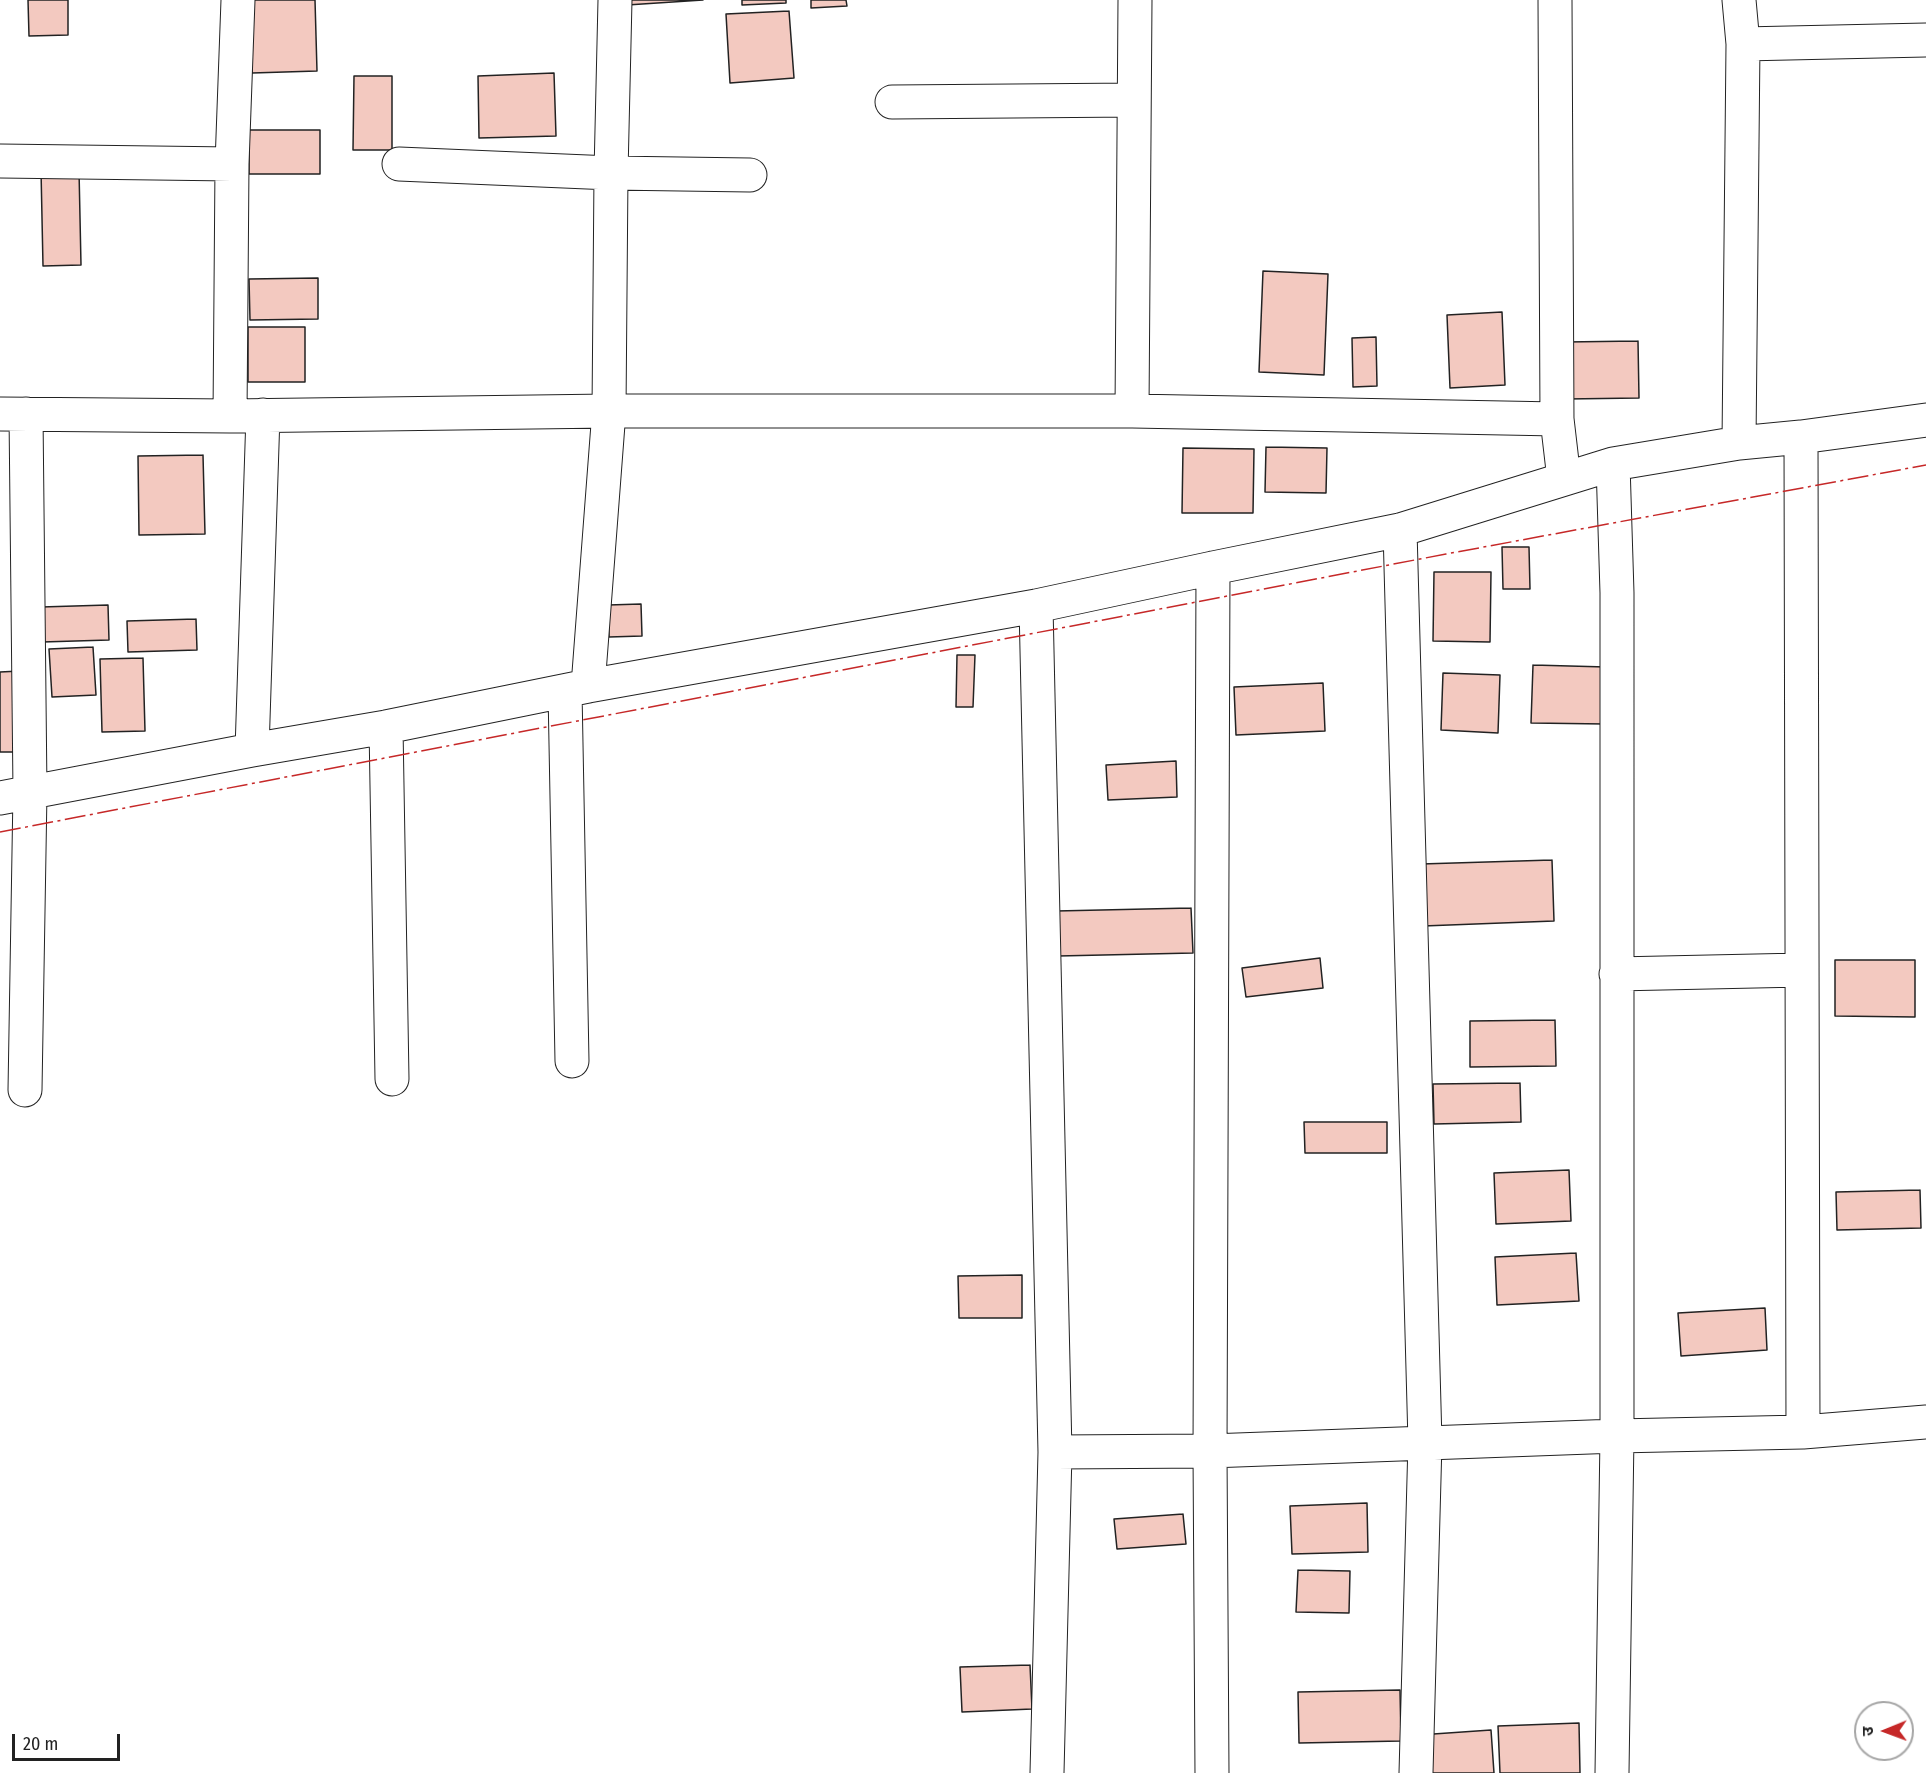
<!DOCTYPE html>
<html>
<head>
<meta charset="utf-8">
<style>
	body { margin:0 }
	#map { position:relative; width:1926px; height:1773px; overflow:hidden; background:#fff; font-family:"Fira Sans Condensed","Noto Sans Devanagari",sans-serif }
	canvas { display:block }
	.north { position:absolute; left:1854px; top:1701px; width:60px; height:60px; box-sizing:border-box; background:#fff; border:2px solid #a7a7a7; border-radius:50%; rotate:269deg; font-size:16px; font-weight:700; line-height:24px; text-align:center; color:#222 }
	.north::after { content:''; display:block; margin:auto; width:21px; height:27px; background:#c62828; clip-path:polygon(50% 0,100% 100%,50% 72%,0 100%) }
	.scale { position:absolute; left:12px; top:1734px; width:108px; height:27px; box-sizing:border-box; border:3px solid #222; border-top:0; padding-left:8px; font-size:18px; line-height:21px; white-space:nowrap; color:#222; -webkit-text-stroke:4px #fff; paint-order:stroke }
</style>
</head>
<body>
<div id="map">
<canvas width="1926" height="1773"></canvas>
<div class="north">उ</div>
<div class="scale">20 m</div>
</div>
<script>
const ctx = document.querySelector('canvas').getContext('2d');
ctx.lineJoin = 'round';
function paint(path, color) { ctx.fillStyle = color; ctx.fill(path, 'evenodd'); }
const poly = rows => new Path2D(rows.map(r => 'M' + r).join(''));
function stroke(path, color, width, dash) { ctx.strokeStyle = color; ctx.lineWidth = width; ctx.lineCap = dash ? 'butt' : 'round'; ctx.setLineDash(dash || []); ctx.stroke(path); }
const building = poly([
	[28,0,68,0,68,35,29,36,28,0],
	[250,0,315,0,317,71,252,73,250,0],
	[627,0,703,0,627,5,627,0],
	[742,0,786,0,786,3,742,5,742,0],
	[811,0,846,0,847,6,811,8,811,0],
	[789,11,794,78,730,83,726,14,789,11],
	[554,73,556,136,479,138,478,76,554,73],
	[354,76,392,76,392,150,353,150,354,76],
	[249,130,320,130,320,174,249,174,249,130],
	[41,170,79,170,81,265,43,266,41,170],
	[1263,271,1328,274,1324,375,1259,372,1263,271],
	[318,278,318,319,250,320,249,279,318,278],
	[1502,312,1505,385,1450,388,1447,315,1502,312],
	[248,327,305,327,305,382,248,382,248,327],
	[1376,337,1377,386,1353,387,1352,338,1376,337],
	[1638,341,1639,398,1566,399,1565,342,1638,341],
	[1266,447,1327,448,1326,493,1265,492,1266,447],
	[1183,448,1254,449,1253,513,1182,513,1183,448],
	[203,455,205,534,139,535,138,456,203,455],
	[1502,547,1529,547,1530,589,1503,589,1502,547],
	[1434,572,1491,572,1490,642,1433,641,1434,572],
	[641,604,642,636,609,637,608,605,641,604],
	[108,605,109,640,42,642,41,607,108,605],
	[196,619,197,650,128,652,127,621,196,619],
	[93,647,96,695,52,697,49,649,93,647],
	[957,655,975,655,973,707,956,707,957,655],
	[143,658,145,731,102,732,100,659,143,658],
	[1533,665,1606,667,1605,724,1531,723,1533,665],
	[20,671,19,752,0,752,0,672,20,671],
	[1443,673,1500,675,1498,733,1441,730,1443,673],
	[1323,683,1325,731,1236,735,1234,687,1323,683],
	[1176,761,1177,797,1108,800,1106,765,1176,761],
	[1552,860,1554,921,1423,926,1421,864,1552,860],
	[1191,908,1193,953,1058,956,1056,911,1191,908],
	[1320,958,1323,988,1246,997,1242,968,1320,958],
	[1835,960,1915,960,1915,1017,1835,1016,1835,960],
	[1555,1020,1556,1066,1470,1067,1470,1021,1555,1020],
	[1520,1083,1521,1122,1434,1124,1433,1084,1520,1083],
	[1304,1122,1387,1122,1387,1153,1305,1153,1304,1122],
	[1569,1170,1571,1221,1496,1224,1494,1173,1569,1170],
	[1920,1190,1921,1228,1837,1230,1836,1192,1920,1190],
	[1576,1253,1579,1301,1497,1305,1495,1257,1576,1253],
	[1022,1275,1022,1318,959,1318,958,1276,1022,1275],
	[1765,1308,1767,1350,1681,1356,1678,1313,1765,1308],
	[1367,1503,1368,1552,1292,1554,1290,1506,1367,1503],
	[1183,1514,1186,1544,1117,1549,1114,1519,1183,1514],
	[1298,1570,1350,1571,1349,1613,1296,1612,1298,1570],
	[1030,1665,1032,1709,962,1712,960,1667,1030,1665],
	[1400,1690,1401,1741,1299,1743,1298,1692,1400,1690],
	[1579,1723,1580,1773,1500,1773,1498,1726,1579,1723],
	[1491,1730,1494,1773,1421,1773,1419,1735,1491,1730]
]);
paint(building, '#f3c9c0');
stroke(building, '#222', 1.5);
const minor = poly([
	[1555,0,1557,419],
	[1739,0,1743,44,1739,443],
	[1743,44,1926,40],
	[892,102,1134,100],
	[0,161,232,164],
	[399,164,611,173,750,175],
	[1132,411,1135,0],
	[0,414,230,416,609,411,1132,411,1557,419,1564,479],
	[230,416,232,164,238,0],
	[1801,437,1803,1432],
	[1400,530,1425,1442,1416,1773],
	[1036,606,1055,1452,1047,1773],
	[588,686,609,411,611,173,615,0],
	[565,691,572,1061],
	[386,727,392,1079],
	[252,750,263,415],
	[0,798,252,750,386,727,588,686,1036,606,1213,568,1400,530,1613,464,1739,443,1801,437,1926,420],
	[1616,974,1802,970],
	[25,1090,30,792,26,414],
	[1055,1452,1210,1451,1617,1436,1803,1432,1926,1422],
	[1212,1773,1210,1451,1213,568],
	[1612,1773,1617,1436,1617,593,1613,464]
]);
stroke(minor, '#222', 35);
stroke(minor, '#fff', 33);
stroke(poly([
	[0,832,1446,554,1926,465]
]), '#c62828', 1.5, [21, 4.5, 3, 4.5]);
</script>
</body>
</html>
